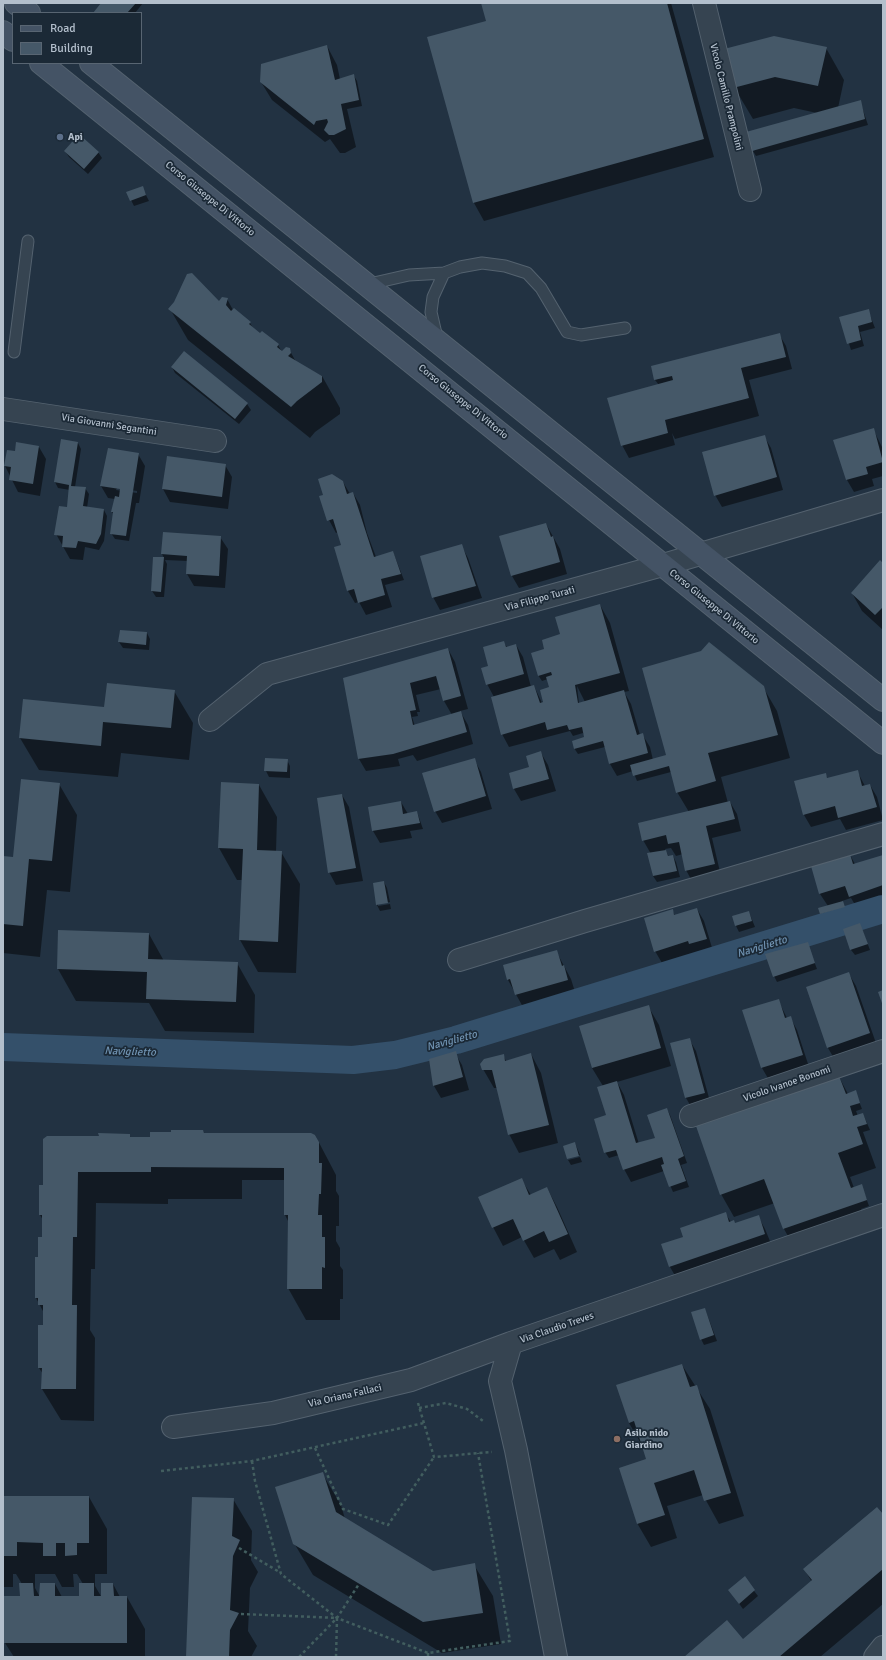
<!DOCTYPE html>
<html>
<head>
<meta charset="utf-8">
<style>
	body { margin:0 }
	#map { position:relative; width:886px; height:1660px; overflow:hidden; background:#223242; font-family:Signika,sans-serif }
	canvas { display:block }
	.frame { position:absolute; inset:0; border:4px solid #b3bfcc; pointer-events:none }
	.legend { position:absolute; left:12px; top:12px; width:130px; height:52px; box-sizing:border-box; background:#1b2936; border:1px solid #586572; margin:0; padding:5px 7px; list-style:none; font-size:12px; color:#b3bfcc }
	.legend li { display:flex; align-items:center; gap:8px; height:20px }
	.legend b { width:20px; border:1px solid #586572 }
</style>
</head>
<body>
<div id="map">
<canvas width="886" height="1660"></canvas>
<div class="frame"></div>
<ul class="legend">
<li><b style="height:5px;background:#445365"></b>Road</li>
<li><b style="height:11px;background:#455868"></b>Building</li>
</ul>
</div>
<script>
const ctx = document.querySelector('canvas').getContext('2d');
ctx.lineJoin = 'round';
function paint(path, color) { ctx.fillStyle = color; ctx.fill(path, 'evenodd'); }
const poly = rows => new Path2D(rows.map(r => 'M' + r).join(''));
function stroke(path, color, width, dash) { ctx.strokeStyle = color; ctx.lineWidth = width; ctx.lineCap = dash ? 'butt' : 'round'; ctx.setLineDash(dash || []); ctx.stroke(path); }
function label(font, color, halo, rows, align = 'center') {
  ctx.font = font + ' Signika,sans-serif'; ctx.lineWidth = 3.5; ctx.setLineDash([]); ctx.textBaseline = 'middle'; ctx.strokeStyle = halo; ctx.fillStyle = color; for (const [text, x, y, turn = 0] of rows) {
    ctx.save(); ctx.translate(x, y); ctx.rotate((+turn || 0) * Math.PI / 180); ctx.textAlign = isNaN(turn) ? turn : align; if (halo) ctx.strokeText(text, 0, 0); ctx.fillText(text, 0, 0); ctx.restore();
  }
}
paint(poly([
	[103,3,143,3,135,13,95,13],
	[482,3,671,3,714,157,484,221,474,203,487,21],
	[327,46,337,65,340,79,354,76,357,81,362,106,347,109,356,147,345,153,340,153,330,139,325,142,272,100,261,82],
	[826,48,844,80,838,108,860,101,868,125,756,156,753,151,817,113,794,108,753,119,734,87],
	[65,151,98,152,102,158,88,174,69,157],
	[142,187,149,201,134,206,131,200],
	[227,299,233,310,250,323,254,330,260,334,262,332,278,345,282,352,289,349,296,362,322,376,340,408,340,414,315,432,310,438,188,340,170,309,220,302],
	[868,310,875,328,860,332,864,346,851,350,841,318],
	[779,334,786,346,792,369,749,380,759,416,675,439,672,433,675,445,629,458,622,445,659,385,655,380],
	[184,352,247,404,251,410,239,424,175,373,172,367],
	[873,429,883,449,883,476,872,479,874,486,854,492,847,480,835,440],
	[764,436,771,448,783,490,722,507,715,495],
	[62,441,78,443,81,449,75,487,85,488,89,494,87,508,104,510,107,516,104,541,99,550,85,547,83,560,70,559,56,534,68,508,70,490,58,488,55,482],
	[39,447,46,459,40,496,18,492,5,466,16,452],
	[138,454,145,466,139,503,136,503,129,541,115,539,111,533,114,515,112,512,115,499,108,498,101,486],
	[117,488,137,491,137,493,116,490],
	[167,458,225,465,232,477,228,509,170,502,163,489],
	[343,482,350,494,353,493,360,505,367,533,376,557,393,552,404,580,385,585,392,607,366,615,359,602,355,603,348,591,335,548,342,545,338,532,336,533,329,520],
	[546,524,560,549,567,574,519,588,512,576],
	[164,533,220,537,228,549,225,588,194,586,187,574,188,561,165,560,167,564,164,597,156,597,152,591,154,558,164,558,162,554],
	[461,545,468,558,482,598,440,610,433,597],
	[883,564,883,630,862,611,852,593],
	[600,605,610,623,629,691,624,692,631,704,640,735,642,734,650,747,653,760,665,756,763,687,777,711,790,758,721,777,728,803,730,802,737,814,741,831,712,838,721,876,693,883,686,870,683,854,676,856,671,848,665,849,669,857,673,856,676,862,680,877,657,882,653,876,651,854,643,840,689,812,677,792,671,772,637,781,633,771,617,776,610,764,605,747,578,754,574,748,586,738,583,733,573,736,570,731,509,747,502,734,494,697,487,684,489,666,503,642,507,647,516,645,523,657,531,687,534,686,542,703,550,688,548,679,542,681,538,675,545,650,561,635],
	[577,686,585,702,579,704],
	[120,631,147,633,150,639,149,650,123,648,119,642],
	[448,649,455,662,468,709,460,711,468,725,473,744,417,761,413,755,398,759,400,766,366,771,359,759,344,679],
	[441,689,444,701,452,715,415,726,412,717,418,716,417,712,420,712,416,695],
	[174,691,193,723,189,760,121,753,118,777,39,770,20,738,105,708],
	[541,753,548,765,556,791,521,801,514,789],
	[474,759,481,772,492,809,442,823,435,811],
	[287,760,290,766,290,778,269,777,266,771],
	[857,771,865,786,870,785,877,797,883,820,846,830,840,819,811,827,804,815,825,774,828,779],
	[59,784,77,815,70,892,47,890,40,957,3,953,3,857,14,858],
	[259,785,277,817,276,852,281,852,300,884,296,973,258,972,240,940,242,880,237,880,219,848],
	[342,795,349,807,363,881,336,885,329,872],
	[401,802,408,814,417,812,423,829,410,831,412,838,380,843,373,831,369,808],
	[850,855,855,864,883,856,883,900,857,908,851,898,842,901,847,913,825,920,819,909,828,906,820,894],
	[384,882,387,888,390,902,378,904,378,906,390,904,391,909,380,911,377,905],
	[697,909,704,921,713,951,697,956,696,953,662,963,655,951,672,910,675,916],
	[749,912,755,927,739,932,736,926],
	[860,924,870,950,855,955,851,950],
	[149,934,164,961,237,963,255,995,254,1033,165,1031,149,1003,76,1001,58,969],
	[807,943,817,969,777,982,774,976],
	[556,951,571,979,575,992,523,1007,508,980,504,966],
	[849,974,856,986,877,1046,835,1060,828,1048],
	[778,1000,787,1018,790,1017,797,1030,809,1067,769,1080,762,1068,744,1011],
	[648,1006,659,1025,671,1066,617,1082,624,1095,639,1144,656,1139,667,1109,670,1115,687,1163,681,1165,689,1187,673,1192,664,1171,631,1182,624,1169,619,1155,609,1158,605,1152,608,1120,603,1086,592,1068],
	[689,1039,696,1051,711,1105,693,1110,686,1098,671,1044],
	[455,1053,462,1065,469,1090,441,1098,434,1086,430,1060],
	[531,1054,541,1073,558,1143,519,1153,509,1134,497,1088,494,1088,483,1069,503,1055,506,1061],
	[839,1077,848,1094,855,1091,862,1109,856,1111,858,1116,863,1114,870,1130,863,1132,876,1168,850,1177,854,1188,861,1186,864,1192,869,1206,861,1209,866,1222,794,1247,784,1229,775,1203,734,1217,721,1194],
	[203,1131,205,1134,315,1135,336,1175,336,1191,339,1196,339,1226,336,1226,336,1241,340,1248,340,1266,343,1270,343,1299,340,1299,340,1320,306,1320,288,1288,288,1221,285,1215,285,1180,242,1180,242,1199,168,1199,168,1204,96,1203,95,1269,91,1269,90,1330,95,1338,94,1421,61,1420,42,1389,43,1374,39,1368,44,1313,36,1298,36,1258,39,1258,43,1238,43,1220,40,1215,40,1186,44,1186,45,1138,100,1137,129,1135,131,1138,151,1138],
	[575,1143,580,1155,568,1158],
	[580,1157,582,1162,571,1165,568,1160],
	[521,1179,531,1195,547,1188,557,1207,577,1252,560,1260,554,1249,534,1258,522,1237,503,1246,493,1227],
	[725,1213,731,1222,735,1224,758,1216,765,1229,772,1246,677,1279,670,1267,662,1245,684,1237],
	[705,1309,717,1341,704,1345,701,1339],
	[682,1365,710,1409,744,1516,719,1524,703,1495,667,1506,677,1538,651,1547,637,1523,647,1460,643,1447,629,1423],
	[322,1473,341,1505,345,1519,433,1572,474,1565,493,1596,501,1644,442,1653,313,1575,294,1543],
	[3,1497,89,1497,107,1529,107,1574,95,1574,95,1586,102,1598,113,1584,120,1597,127,1597,145,1629,145,1657,14,1657,5,1643,21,1597,22,1584,16,1574,13,1574,13,1587,3,1587],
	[35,1574,55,1574,62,1587,74,1587,73,1574,77,1574,83,1584,80,1597,62,1597,55,1584,40,1597,35,1588],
	[233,1499,252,1531,251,1560,258,1572,250,1588,248,1631,257,1646,251,1657,187,1657],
	[883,1515,883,1604,820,1657,685,1657,743,1640,812,1582,804,1569],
	[744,1578,758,1596,743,1609,729,1590]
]), '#0007');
stroke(poly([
	[3,1047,353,1060,395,1055,456,1040,883,909]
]), '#34506a', 28);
paint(poly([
	[101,3,136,3,127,13,93,13],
	[481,3,667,3,704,139,473,203,427,37,486,21],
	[774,36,827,47,818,86,775,77,733,88,724,49],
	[327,45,335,80,354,74,359,100,341,104,346,129,334,135,329,135,324,130,328,122,327,119,316,121,314,125,260,82,261,64],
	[861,100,865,119,752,151,746,132],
	[79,134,99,152,84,169,64,151],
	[143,186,146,195,130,201,126,192],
	[192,273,219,301,222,297,228,298,226,305,231,311,234,308,251,322,249,324,260,333,262,331,279,344,277,347,282,351,286,347,290,348,291,353,288,356,322,376,322,382,297,401,291,407,168,309,174,302,187,274],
	[869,309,872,322,858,326,861,340,847,344,839,317],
	[780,333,786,357,741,368,749,398,665,420,668,433,621,446,607,398,673,380,672,376,654,380,651,366],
	[184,351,248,403,235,419,171,367],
	[874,428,883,462,866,467,868,474,846,480,833,440],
	[765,435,777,477,714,496,702,452],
	[61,439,78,442,71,486,86,487,83,506,104,509,101,534,96,544,78,541,76,548,62,547,63,536,54,535,59,506,67,507,69,485,54,482],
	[16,442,39,446,33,484,9,480,11,467,4,466,7,450,15,451],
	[108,448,139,453,126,536,110,534,113,512,111,512,115,496,119,497,120,489,100,486],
	[167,456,226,464,222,497,162,489],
	[332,474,343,481,347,494,353,492,374,557,393,551,401,574,381,579,385,595,358,603,354,589,347,591,334,547,341,545,333,519,327,521,319,496,323,495,318,479],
	[546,523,551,537,553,536,560,562,511,576,499,536],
	[163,532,221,536,219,576,186,574,187,556,161,554],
	[462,544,476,586,432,598,420,556],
	[153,557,164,557,161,592,151,591],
	[880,560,883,563,883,609,882,608,875,615,851,593],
	[600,604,620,673,575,685,578,703,624,690,637,735,643,733,648,753,609,764,603,741,574,749,572,741,584,737,582,727,569,730,567,725,547,730,545,722,501,735,491,697,534,685,540,703,543,702,540,690,549,687,546,677,552,675,551,672,538,676,531,653,544,649,542,640,560,634,555,617],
	[120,630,147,632,146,645,118,642],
	[504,641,506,647,516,644,524,674,486,685,481,668,488,666,483,647],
	[709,642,764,686,778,735,708,753,716,781,676,793,669,766,633,776,630,765,666,755,642,668,701,651],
	[448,648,461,696,443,701,436,676,410,683,416,710,410,711,413,725,461,711,467,732,393,754,358,759,343,678],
	[107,683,175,690,171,728,103,722,101,746,19,738,23,699,104,707],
	[541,751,549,779,513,789,509,773,529,767,526,756],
	[265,758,288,759,287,772,264,771],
	[475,758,486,796,434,812,422,773],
	[858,770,862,786,870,784,877,807,838,818,835,806,803,815,794,781,826,773,827,778],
	[21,779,60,783,52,861,29,859,23,926,3,924,3,856,13,857],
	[221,782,259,784,257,850,282,851,278,942,239,940,243,849,218,848],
	[342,794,356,868,328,873,317,798],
	[401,801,403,814,417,811,420,823,372,831,368,807],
	[730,801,735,819,706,826,715,864,685,871,679,842,668,844,666,835,642,841,638,823],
	[666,850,668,856,673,855,677,871,653,876,647,853],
	[850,854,853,864,883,855,883,885,849,897,845,886,819,894,811,866],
	[384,881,388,903,376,905,373,883],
	[843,901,845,907,820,914,818,908],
	[697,908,707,939,689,944,688,941,654,952,644,918,673,909,674,915],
	[749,911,752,921,735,926,732,916],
	[860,923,868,944,850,950,843,929],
	[58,930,149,933,148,959,238,962,236,1002,146,999,147,972,57,969],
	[808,942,815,963,773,977,765,954],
	[557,950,562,966,564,965,568,980,515,995,510,979,507,980,503,965],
	[849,972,870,1033,827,1048,806,987],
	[883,990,883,1006,878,992],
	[779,999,785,1018,791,1016,803,1055,761,1068,742,1010],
	[649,1005,661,1048,592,1068,579,1026],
	[690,1038,705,1093,685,1098,670,1043],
	[456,1051,463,1077,433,1086,429,1059],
	[531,1053,549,1125,508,1135,492,1070,482,1070,480,1064,484,1059,504,1054,505,1061],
	[839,1076,846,1094,856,1090,860,1103,850,1106,853,1116,863,1113,867,1124,857,1127,863,1144,838,1153,851,1188,862,1184,867,1200,783,1229,764,1179,720,1195,696,1126],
	[617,1081,636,1143,655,1138,647,1115,667,1108,684,1156,678,1159,686,1181,669,1187,661,1165,664,1164,662,1157,623,1170,616,1150,604,1153,594,1119,606,1115,597,1087],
	[171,1130,203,1130,204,1133,311,1133,315,1135,319,1142,319,1163,322,1163,321,1194,319,1194,318,1215,322,1215,322,1237,325,1237,325,1268,322,1267,322,1289,287,1289,288,1215,284,1215,284,1168,151,1167,151,1172,78,1172,77,1237,73,1237,72,1305,77,1305,76,1389,41,1389,42,1368,38,1368,38,1325,43,1325,43,1305,38,1305,38,1298,35,1298,35,1257,38,1257,38,1237,42,1237,42,1215,39,1215,39,1185,43,1185,43,1139,47,1136,99,1136,98,1133,130,1134,130,1137,150,1137,150,1132,171,1132],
	[575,1142,579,1156,567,1159,563,1146],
	[522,1178,529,1195,547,1187,568,1234,549,1242,544,1231,523,1241,513,1219,492,1228,478,1197],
	[726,1212,729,1222,734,1220,735,1223,759,1215,765,1234,669,1267,661,1244,683,1237,680,1228],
	[705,1308,714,1335,700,1340,691,1312],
	[682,1364,690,1387,697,1385,731,1493,704,1501,694,1470,654,1483,665,1515,637,1524,619,1468,646,1459,634,1421,629,1423,616,1385],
	[323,1472,336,1512,433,1571,475,1563,483,1613,423,1622,293,1544,275,1487],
	[3,1496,89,1496,89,1543,77,1543,77,1555,65,1556,65,1543,56,1543,56,1556,43,1556,43,1543,17,1542,17,1556,4,1556],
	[192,1497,234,1498,232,1536,240,1540,233,1556,230,1610,239,1613,230,1630,229,1657,186,1657],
	[877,1507,883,1514,883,1569,779,1657,684,1657,727,1620,743,1639,812,1580,803,1569],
	[745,1576,755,1590,739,1604,728,1590],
	[19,1583,33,1583,34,1596,39,1596,40,1583,55,1583,55,1596,79,1596,79,1583,94,1583,94,1596,101,1596,101,1583,113,1583,114,1596,127,1596,127,1643,4,1643,4,1596,20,1596]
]), '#455868');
const lane = poly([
	[365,285,409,275,444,273,460,267,482,263,505,266,527,273,541,288,567,332,581,335,625,328],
	[437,338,431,312,433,297,444,273],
	[14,352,28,241]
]);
const street = poly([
	[704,3,750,190],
	[3,409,215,441],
	[210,720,267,674,663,565,883,500],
	[459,960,585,921,883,834],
	[691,1116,883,1051],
	[173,1427,273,1413,411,1380,511,1343],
	[556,1657,516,1450,500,1381,511,1343,883,1215],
	[875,1657,883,1647]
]);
const secondary = poly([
	[16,3,29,13],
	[3,32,13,40],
	[41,63,883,743],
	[91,63,883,700]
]);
stroke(lane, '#54626f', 13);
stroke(street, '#54626f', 24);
stroke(secondary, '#54626f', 24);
stroke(poly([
	[418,1403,434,1457,492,1452],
	[419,1408,446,1403,467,1409,483,1421],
	[315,1448,343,1509,388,1525,434,1457],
	[252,1461,255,1481,281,1574,337,1618,428,1653,510,1641,478,1453],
	[161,1471,252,1461,424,1423],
	[239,1548,281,1573],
	[241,1614,337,1618,336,1657],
	[428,1653,428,1657],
	[299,1657,337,1618,359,1584]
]), '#425e5f', 2.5, [3, 3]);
stroke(lane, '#364451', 11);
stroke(street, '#364451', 22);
stroke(secondary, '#445365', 22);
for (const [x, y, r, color] of [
	[60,137,4,"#5c6f8a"],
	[617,1439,4,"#8d6e63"]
]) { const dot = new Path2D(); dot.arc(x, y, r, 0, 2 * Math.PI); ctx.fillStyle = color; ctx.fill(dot); stroke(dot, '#1b2936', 1.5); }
label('10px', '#b3bfcc', '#1b2936', [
	["Vicolo Camillo Prampolini",726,97,76],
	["Corso Giuseppe Di Vittorio",210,199,39],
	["Corso Giuseppe Di Vittorio",463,402,39],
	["Via Giovanni Segantini",109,425,9],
	["Via Filippo Turati",540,599,-15],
	["Corso Giuseppe Di Vittorio",714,607,39],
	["Vicolo Ivanoe Bonomi",787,1084,-19],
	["Via Claudio Treves",557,1328,-19],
	["Via Oriana Fallaci",345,1396,-13]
]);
label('bold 10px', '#b3bfcc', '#1b2936', [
	["Api",68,137],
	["Asilo nido",625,1433],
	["Giardino",625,1445]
], 'left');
label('italic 11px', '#7093b2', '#1b2936', [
	["Naviglietto",762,947,-17],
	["Naviglietto",452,1041,-15],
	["Naviglietto",130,1052,2]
]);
</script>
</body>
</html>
